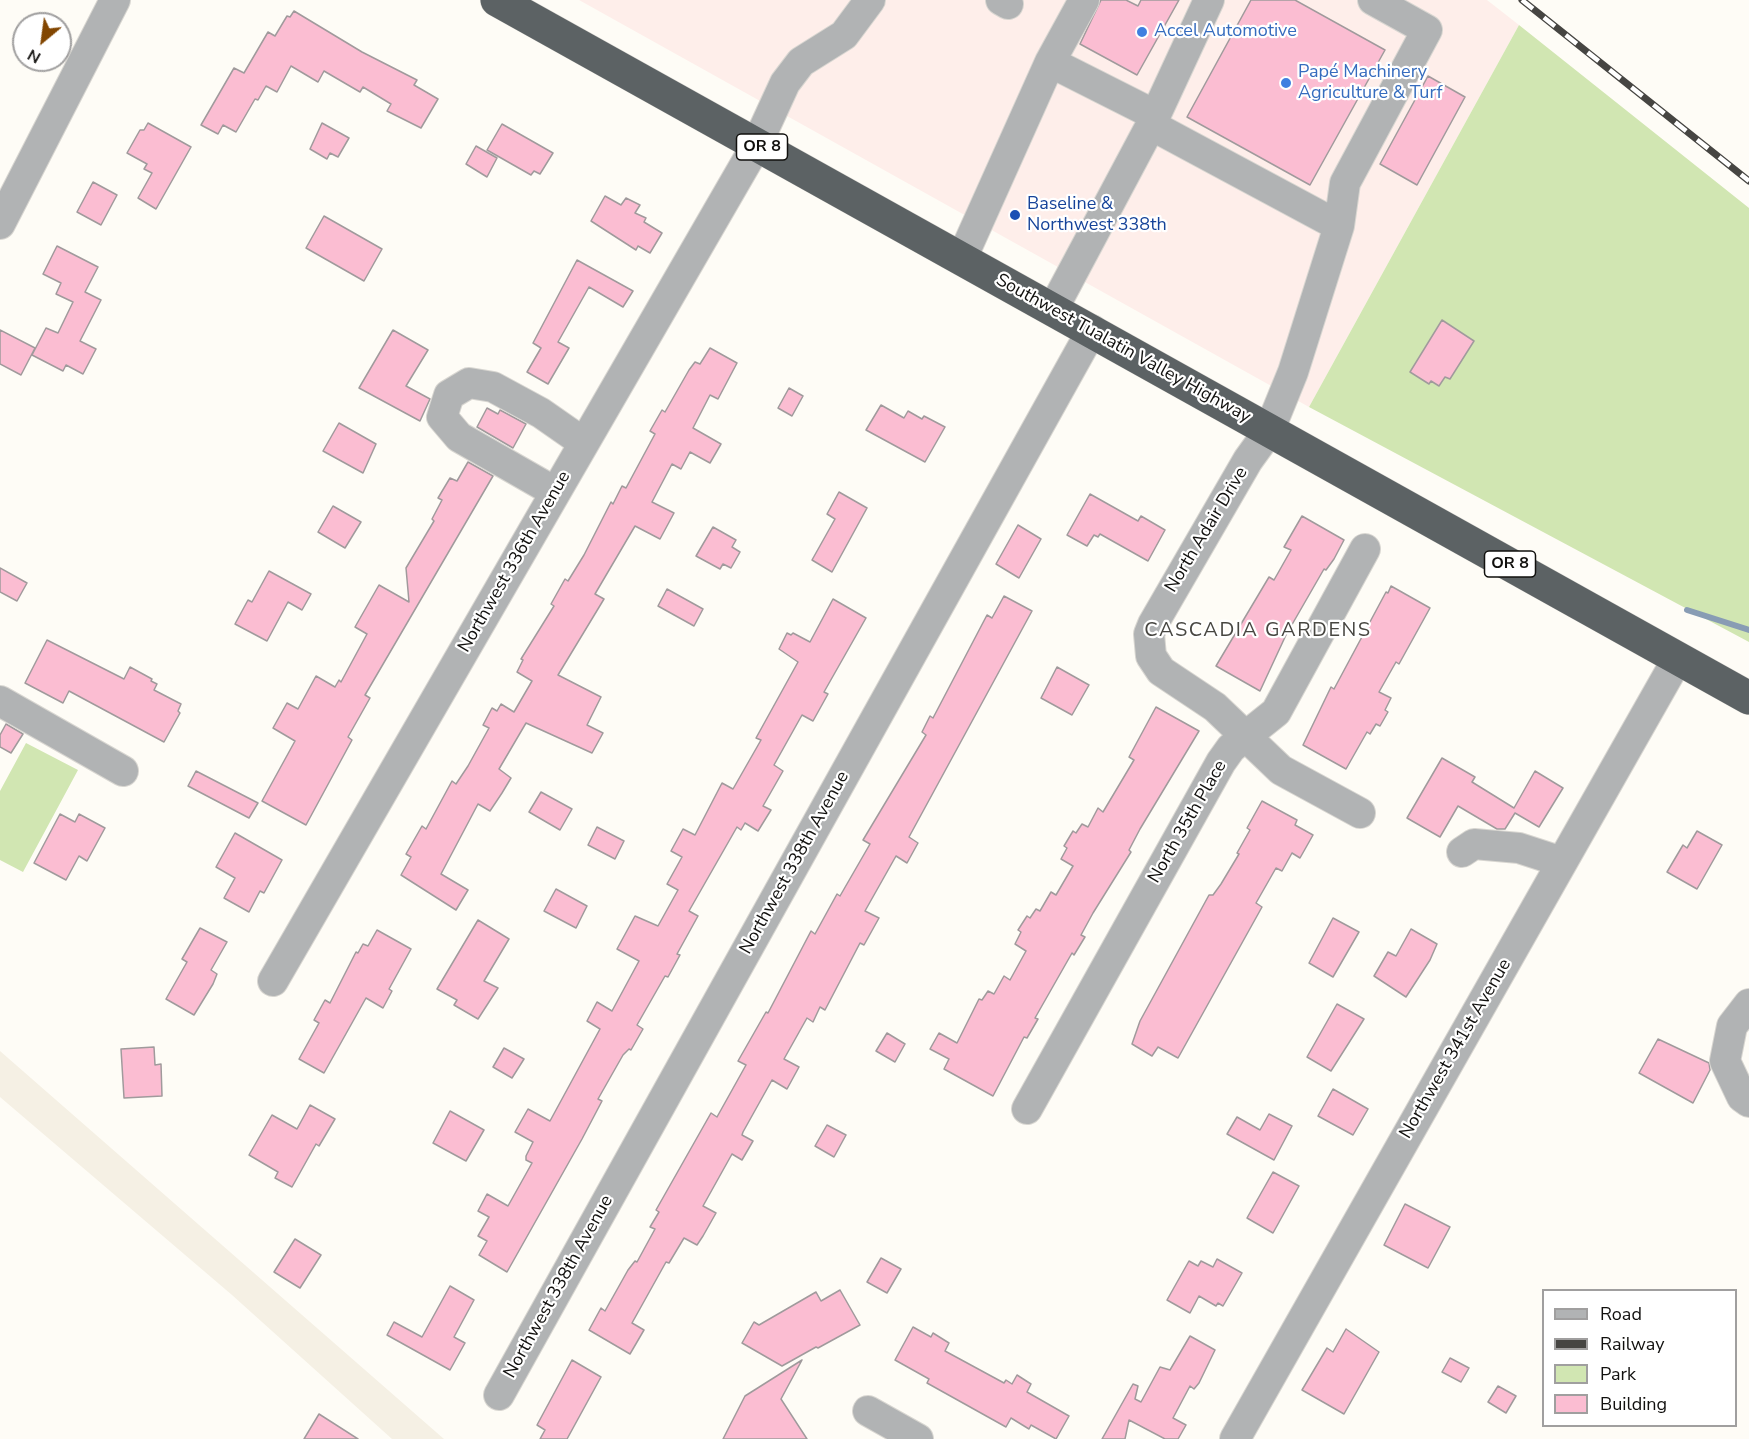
<!DOCTYPE html>
<html>
<head>
<meta charset="utf-8">
<style>
	body { margin:0 }
	#map { position:relative; width:1749px; height:1439px; overflow:hidden; background:#fefcf6; font-family:"Nunito Sans",sans-serif }
	canvas { display:block }
	.legend { position:absolute; left:1542px; top:1289px; width:195px; height:138px; box-sizing:border-box; background:#fff; border:2px solid #a09f9f; margin:0; padding:8px 10px; list-style:none; font-size:18px; color:#11100e }
	.legend li { display:flex; align-items:center; gap:12px; height:30px }
	.legend b { width:30px; border:2px solid #a09f9f }
	.north { position:absolute; left:12px; top:12px; width:60px; height:60px; box-sizing:border-box; background:#fff; border:2px solid #a09f9f; border-radius:50%; rotate:209deg; font-size:16px; font-weight:700; line-height:24px; text-align:center; color:#11100e }
	.north::after { content:''; display:block; margin:auto; width:21px; height:27px; background:#824601; clip-path:polygon(50% 0,100% 100%,50% 72%,0 100%) }
</style>
</head>
<body>
<div id="map">
<canvas width="1749" height="1439"></canvas>
<ul class="legend">
<li><b style="height:8px;background:#b1b3b4"></b>Road</li>
<li><b style="height:8px;background:#464542"></b>Railway</li>
<li><b style="height:16px;background:#d1e6b2"></b>Park</li>
<li><b style="height:16px;background:#fbbdd2"></b>Building</li>
</ul>
<div class="north">N</div>
</div>
<script>
const ctx = document.querySelector('canvas').getContext('2d');
ctx.lineJoin = 'round';
function paint(path, color) { ctx.fillStyle = color; ctx.fill(path, 'evenodd'); }
const poly = rows => new Path2D(rows.map(r => 'M' + r).join(''));
function stroke(path, color, width, dash) { ctx.strokeStyle = color; ctx.lineWidth = width; ctx.lineCap = dash ? 'butt' : 'round'; ctx.setLineDash(dash || []); ctx.stroke(path); }
function label(font, color, halo, rows, align = 'center') {
  ctx.font = font + ' "Nunito Sans",sans-serif'; ctx.lineWidth = 4.5; ctx.setLineDash([]); ctx.textBaseline = 'middle'; ctx.strokeStyle = halo; ctx.fillStyle = color; for (const [text, x, y, turn = 0] of rows) {
    ctx.save(); ctx.translate(x, y); ctx.rotate((+turn || 0) * Math.PI / 180); ctx.textAlign = isNaN(turn) ? turn : align; if (halo) ctx.strokeText(text, 0, 0); ctx.fillText(text, 0, 0); ctx.restore();
  }
}
paint(poly([
	[579,0,1487,0,1519,25,1309,407]
]), '#feeeea');
paint(poly([
	[0,1051,444,1439,392,1439,232,1295,0,1097]
]), '#f5f0e4');
paint(poly([
	[1519,25,1749,208,1749,642,1309,407],
	[26,743,78,770,23,872,0,860,0,791]
]), '#d1e6b2');
stroke(poly([
	[1687,610,1749,630]
]), '#889cb4', 6);
const building = poly([
	[1101,0,1126,0,1138,6,1141,0,1179,0,1137,75,1080,44,1101,0],
	[1251,0,1295,0,1385,50,1310,185,1187,117,1251,0],
	[294,11,362,52,417,80,414,85,438,99,421,128,387,111,391,104,363,87,360,92,324,71,318,82,291,66,277,92,266,86,258,100,255,99,236,132,223,125,218,134,201,125,234,68,244,73,268,32,275,36,287,16,290,17,294,11],
	[1428,76,1465,97,1417,185,1380,164,1428,76],
	[148,123,191,147,156,209,138,198,152,173,144,169,147,164,127,153,140,130,144,130,148,123],
	[322,123,349,138,338,157,330,153,327,159,310,149,322,123],
	[502,124,553,153,540,174,534,171,531,175,487,150,502,124],
	[476,146,497,158,487,177,466,164,476,146],
	[93,182,117,195,101,225,77,212,93,182],
	[605,196,621,205,626,198,640,205,635,213,646,218,644,222,662,233,650,253,638,246,636,250,591,221,605,196],
	[324,216,382,249,364,281,306,248,324,216],
	[57,246,98,267,85,292,101,300,80,341,96,349,83,374,66,365,63,371,32,355,46,328,58,333,73,302,56,294,61,283,43,274,57,246],
	[577,260,633,291,623,307,589,287,558,342,569,348,548,384,527,372,541,348,533,343,577,260],
	[1442,320,1474,341,1450,379,1445,377,1439,386,1431,381,1429,384,1410,372,1442,320],
	[0,330,35,348,21,375,0,364,0,330],
	[393,330,428,350,406,386,430,399,420,421,359,388,393,330],
	[710,348,737,363,718,399,710,395,693,428,721,444,710,463,690,452,681,469,672,464,652,502,674,513,660,539,635,526,595,594,604,599,558,675,601,697,587,725,603,733,592,753,526,723,499,769,511,778,502,793,490,811,478,804,441,874,468,890,456,910,401,875,411,857,406,854,422,826,426,829,452,781,456,784,468,766,489,728,483,725,492,708,497,711,501,704,514,712,532,681,517,672,523,660,521,659,554,606,551,604,565,579,568,581,584,555,611,502,613,504,622,486,626,488,655,434,650,431,662,410,665,412,689,370,695,362,700,364,710,348],
	[789,388,803,396,792,416,778,408,789,388],
	[881,405,904,418,908,411,922,419,924,416,945,427,925,462,866,430,881,405],
	[487,408,498,414,500,410,526,424,513,448,477,427,487,408],
	[339,423,376,444,363,473,323,451,339,423],
	[468,462,493,476,365,695,370,698,348,737,352,740,306,825,262,801,295,741,273,728,287,703,298,709,316,676,335,687,339,680,341,682,367,634,355,627,379,585,409,602,406,568,434,521,432,519,442,500,438,498,450,478,457,481,468,462],
	[839,492,867,508,832,572,812,560,835,519,827,514,839,492],
	[1090,494,1138,521,1141,516,1165,530,1148,561,1100,534,1098,537,1094,535,1087,546,1067,535,1090,494],
	[333,506,361,522,345,548,318,532,333,506],
	[1302,516,1344,540,1334,559,1326,570,1324,569,1286,635,1260,691,1216,666,1269,577,1274,580,1291,550,1284,547,1302,516],
	[1018,525,1041,539,1019,578,996,564,1018,525],
	[713,527,736,540,732,547,740,552,731,568,723,564,720,569,696,556,713,527],
	[0,568,27,583,17,601,0,592,0,568],
	[269,571,311,594,302,610,288,602,267,641,235,624,248,600,252,602,269,571],
	[1391,586,1430,608,1399,664,1396,662,1379,692,1391,698,1385,710,1388,712,1380,726,1376,724,1370,734,1367,732,1346,769,1303,745,1331,687,1334,689,1386,592,1388,593,1391,586],
	[667,589,703,609,694,626,658,606,667,589],
	[1004,596,1032,611,909,837,918,843,907,863,896,856,865,911,879,918,864,945,860,943,825,1010,820,1007,813,1022,807,1018,784,1059,799,1067,787,1089,772,1080,743,1132,742,1135,753,1141,742,1160,732,1154,703,1206,716,1213,703,1236,697,1245,684,1238,669,1263,666,1262,632,1323,644,1330,630,1354,589,1330,601,1308,605,1311,628,1270,635,1261,637,1262,655,1229,650,1227,659,1212,656,1210,711,1113,717,1117,746,1065,738,1061,766,1012,768,1013,811,931,815,934,837,894,840,896,870,844,863,840,926,735,922,732,930,716,933,718,987,615,992,618,1004,596],
	[833,599,866,618,824,692,828,694,813,721,802,715,774,765,783,771,763,806,771,810,758,831,745,823,741,830,737,827,689,911,698,916,677,954,680,955,668,977,665,976,637,1025,643,1029,631,1050,629,1049,623,1055,598,1099,602,1101,582,1139,507,1272,479,1255,487,1241,478,1236,489,1217,478,1211,487,1194,508,1206,532,1163,526,1160,526,1156,533,1142,515,1132,528,1109,550,1121,600,1029,587,1021,597,1002,612,1011,639,961,617,949,635,916,658,926,678,890,667,884,682,857,671,851,683,829,695,835,722,783,733,789,761,740,756,738,798,662,779,649,787,633,791,635,793,633,810,642,833,599],
	[47,640,124,679,130,667,152,679,151,681,157,684,154,690,181,704,178,711,180,713,164,742,69,691,63,703,25,683,47,640],
	[1057,667,1089,685,1072,715,1041,698,1057,667],
	[1156,707,1199,731,1140,829,1129,850,1131,852,1093,913,1081,935,1085,937,1074,955,1072,953,1035,1018,1038,1019,1027,1038,1024,1037,993,1096,944,1069,949,1059,930,1049,939,1033,957,1043,979,999,982,1000,988,991,994,994,1004,976,1010,980,1026,951,1015,944,1021,932,1018,930,1027,916,1030,918,1036,909,1040,911,1051,892,1056,895,1073,866,1061,859,1067,848,1064,846,1073,831,1076,833,1082,824,1088,827,1098,808,1103,812,1134,760,1129,757,1156,707],
	[6,724,23,734,11,753,0,747,0,735,6,724],
	[1442,758,1475,777,1472,782,1514,808,1535,771,1563,788,1539,827,1515,813,1505,829,1497,829,1458,806,1440,837,1407,818,1442,758],
	[196,771,258,803,249,818,188,786,196,771],
	[541,792,572,809,560,830,529,812,541,792],
	[1262,801,1297,820,1295,825,1313,835,1300,858,1292,853,1282,871,1276,868,1256,903,1262,907,1178,1058,1158,1047,1152,1056,1132,1044,1140,1021,1209,895,1213,895,1221,884,1239,854,1237,853,1250,830,1247,828,1262,801],
	[60,814,75,822,79,814,105,828,87,861,79,856,66,880,34,863,60,814],
	[597,827,624,841,615,859,588,845,597,827],
	[1697,831,1722,845,1697,889,1667,872,1683,845,1687,848,1697,831],
	[235,833,282,860,264,893,260,891,249,912,224,898,235,878,216,867,235,833],
	[556,889,587,906,576,928,544,911,556,889],
	[1333,918,1359,932,1333,977,1309,963,1333,918],
	[478,920,509,939,484,981,498,988,478,1019,454,1005,457,1000,437,989,478,920],
	[200,928,227,942,211,970,217,974,213,984,194,1015,166,999,187,962,182,959,200,928],
	[1411,929,1437,944,1430,960,1406,997,1374,976,1388,952,1396,956,1411,929],
	[377,930,411,949,389,989,392,991,383,1008,366,998,324,1073,299,1059,319,1023,314,1020,325,1000,330,1003,356,952,358,953,363,944,368,946,377,930],
	[1337,1004,1364,1019,1331,1071,1307,1057,1337,1004],
	[887,1033,905,1044,895,1062,876,1051,887,1033],
	[1658,1039,1709,1063,1710,1070,1693,1103,1639,1073,1658,1039],
	[154,1047,155,1065,161,1064,162,1096,124,1098,121,1049,154,1047],
	[504,1048,524,1059,512,1078,493,1067,504,1048],
	[1333,1089,1368,1109,1353,1135,1318,1116,1333,1089],
	[310,1105,335,1119,319,1146,316,1144,292,1187,275,1178,278,1172,249,1155,272,1115,297,1129,310,1105],
	[450,1111,484,1130,466,1161,433,1143,450,1111],
	[1269,1114,1292,1126,1274,1160,1227,1134,1237,1117,1260,1130,1269,1114],
	[827,1125,846,1135,834,1157,815,1146,827,1125],
	[1273,1172,1299,1186,1273,1233,1247,1218,1273,1172],
	[1405,1204,1450,1227,1428,1268,1384,1245,1405,1204],
	[295,1239,321,1255,300,1288,274,1272,295,1239],
	[881,1258,901,1269,887,1293,867,1282,881,1258],
	[1217,1259,1242,1273,1223,1306,1218,1303,1216,1306,1199,1296,1190,1313,1167,1300,1189,1261,1198,1266,1201,1261,1213,1267,1217,1259],
	[450,1286,474,1300,454,1337,465,1343,450,1370,387,1335,394,1322,422,1337,450,1286],
	[840,1290,860,1325,818,1348,816,1347,782,1366,742,1343,754,1322,759,1325,816,1292,821,1301,840,1290],
	[913,1327,931,1337,933,1333,949,1343,945,1351,1004,1383,1006,1380,1012,1384,1017,1375,1031,1384,1027,1392,1069,1416,1056,1439,1031,1425,1029,1429,1011,1418,1006,1427,927,1383,929,1379,895,1360,913,1327],
	[1346,1329,1379,1352,1344,1414,1302,1390,1327,1348,1333,1352,1346,1329],
	[1190,1336,1215,1350,1199,1383,1194,1389,1190,1386,1173,1418,1186,1425,1178,1439,1165,1439,1129,1420,1125,1439,1102,1439,1133,1384,1138,1386,1135,1399,1141,1402,1160,1367,1170,1370,1190,1336],
	[1450,1358,1469,1368,1461,1382,1442,1372,1450,1358],
	[572,1360,601,1377,567,1439,540,1439,545,1430,537,1425,572,1360],
	[802,1360,781,1399,807,1439,723,1439,745,1396,802,1360],
	[1498,1386,1516,1396,1506,1413,1488,1402,1498,1386],
	[319,1414,358,1439,304,1439,319,1414]
]);
paint(building, '#fbbdd2');
stroke(building, '#a09a9c', 1.5);
const minor = poly([
	[1001,0,1008,4],
	[1050,62,1155,115],
	[1151,125,1339,226,1293,372,1269,431,1248,460,1153,624,1149,634,1151,656,1161,671,1215,707,1281,770,1360,813],
	[0,224,115,0],
	[1339,226,1345,183,1427,30,1373,0],
	[962,258,1050,62,1084,0],
	[1053,309,1151,125,1209,0],
	[555,492,459,437,442,417,449,395,469,383,493,387,541,413,584,443],
	[0,701,123,771],
	[1462,852,1474,844,1519,848,1562,862],
	[273,981,757,144,785,83,801,62,844,35,870,0],
	[1749,1004,1732,1026,1725,1061,1742,1097,1749,1102],
	[1027,1109,1221,762,1231,748,1276,712,1365,549],
	[499,1395,1092,330],
	[868,1411,918,1439],
	[1235,1439,1678,658]
]);
const highway = poly([
	[497,0,1749,698]
]);
stroke(minor, '#d8d6d1', 32);
stroke(highway, '#d8d6d1', 34);
stroke(minor, '#b1b3b4', 30);
stroke(highway, '#5c6264', 33);
const rail = poly([
	[1522,0,1749,181]
]);
stroke(rail, '#464542', 7);
stroke(rail, '#fff', 4.5, [14]);
for (const [x, y, r, color] of [
	[1142,32,6,"#3f7fe0"],
	[1286,83,6,"#3f7fe0"],
	[1015,215,6,"#1a4fb4"]
]) { const dot = new Path2D(); dot.arc(x, y, r, 0, 2 * Math.PI); ctx.fillStyle = color; ctx.fill(dot); stroke(dot, '#fff', 2); }
for (const [x, y, w] of [
	[762,147,51],
	[1510,564,51]
]) { const box = new Path2D(); box.roundRect(x - w / 2, y - 13, w, 26, 4.5); ctx.fillStyle = '#fff'; ctx.fill(box); stroke(box, '#11100e', 1.5); }
label('bold 16px', '#11100e', null, [
	["OR 8",762,147],
	["OR 8",1510,564]
]);
label('18px', '#366cbe', '#fff', [
	["Accel Automotive",1154,32],
	["Papé Machinery",1298,73],
	["Agriculture & Turf",1298,94]
], 'left');
label('18px', '#164399', '#fff', [
	["Baseline &",1027,205],
	["Northwest 338th",1027,226]
], 'left');
label('18px', '#11100e', '#fff', [
	["Southwest Tualatin Valley Highway",1123,349,29],
	["North Adair Drive",1207,530,-59],
	["Northwest 336th Avenue",515,562,-60],
	["North 35th Place",1188,822,-60],
	["Northwest 338th Avenue",795,863,-61],
	["Northwest 341st Avenue",1456,1049,-60],
	["Northwest 338th Avenue",559,1287,-61]
]);
ctx.letterSpacing = '1.5px';
label('20px', '#474641', '#fff', [
	["CASCADIA GARDENS",1258,631]
]);
ctx.letterSpacing = '0px';
</script>
</body>
</html>
